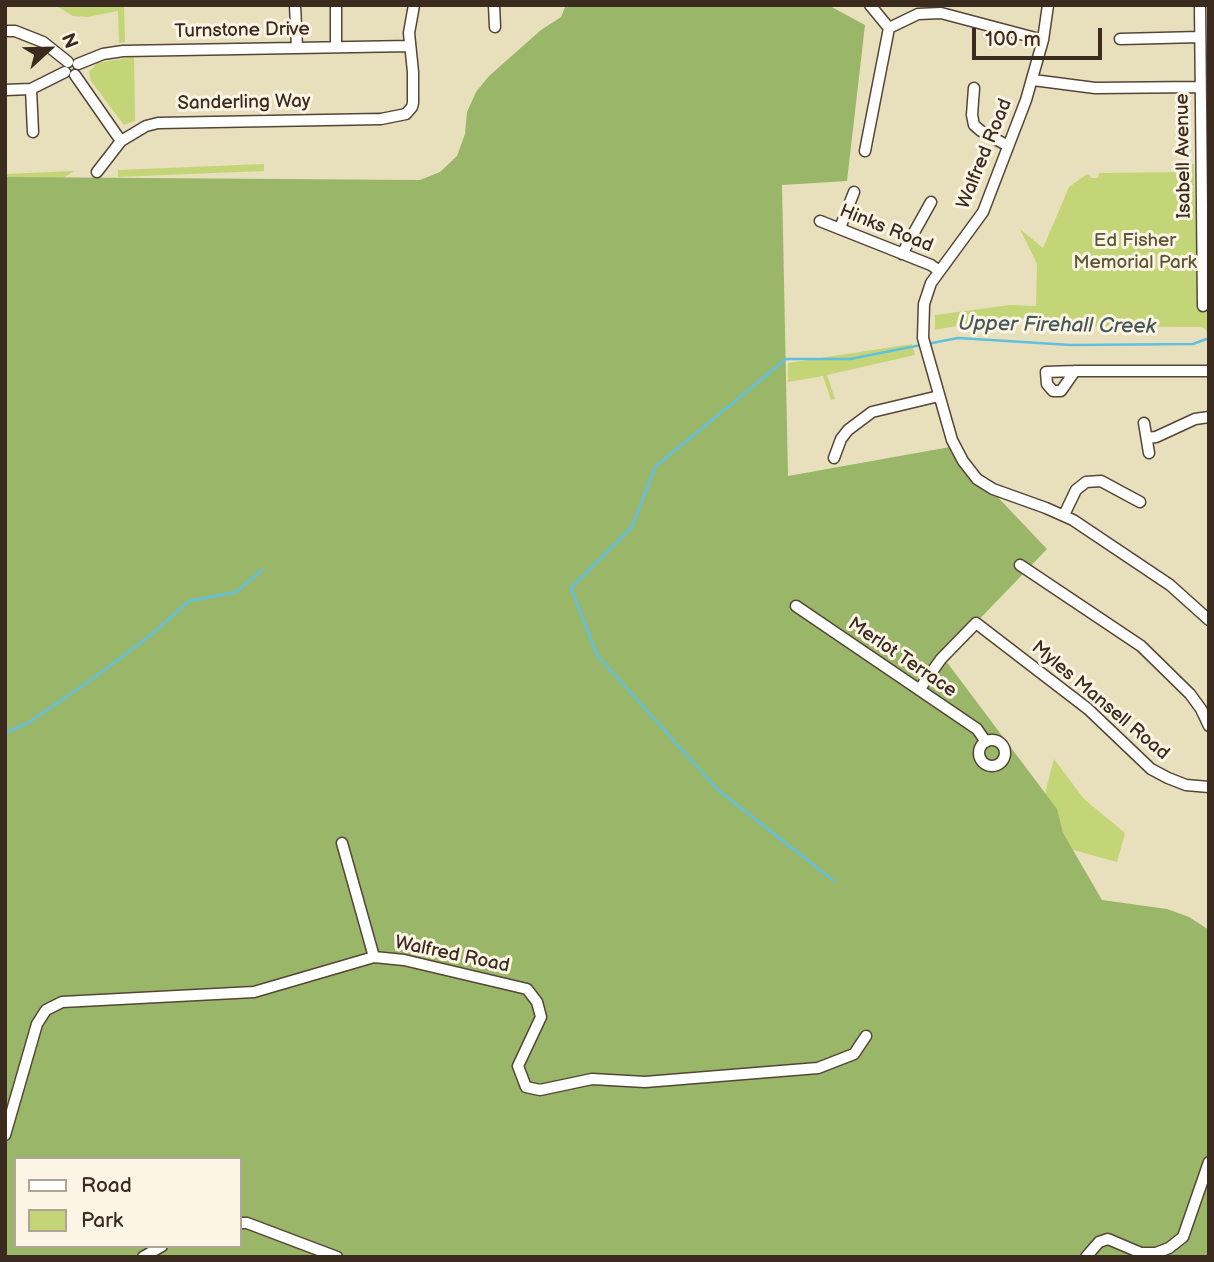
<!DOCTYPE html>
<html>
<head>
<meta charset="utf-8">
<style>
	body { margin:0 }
	#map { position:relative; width:1214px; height:1262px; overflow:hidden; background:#e8e0bc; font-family:"Balsamiq Sans",sans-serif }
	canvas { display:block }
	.frame { position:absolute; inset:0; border:7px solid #3b2a1e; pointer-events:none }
	.legend { position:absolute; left:14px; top:1157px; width:228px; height:91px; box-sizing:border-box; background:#fcf5e5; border:2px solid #afa495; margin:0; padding:9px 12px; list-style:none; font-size:21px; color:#3b2a1e }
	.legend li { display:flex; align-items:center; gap:14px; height:35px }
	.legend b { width:35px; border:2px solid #afa495 }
	.north { position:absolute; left:14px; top:14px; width:70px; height:70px; -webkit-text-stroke:5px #fcf5e5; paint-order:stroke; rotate:68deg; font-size:19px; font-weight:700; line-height:28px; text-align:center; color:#3b2a1e }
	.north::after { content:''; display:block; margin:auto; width:24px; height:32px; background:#3b2a1e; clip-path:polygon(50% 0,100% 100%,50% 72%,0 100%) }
	.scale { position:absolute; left:972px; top:28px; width:130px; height:32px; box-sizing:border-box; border:4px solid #3b2a1e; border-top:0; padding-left:9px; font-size:21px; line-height:24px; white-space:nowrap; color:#3b2a1e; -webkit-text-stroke:5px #fcf5e5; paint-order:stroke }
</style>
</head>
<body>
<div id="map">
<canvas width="1214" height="1262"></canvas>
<div class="frame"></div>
<ul class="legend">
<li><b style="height:9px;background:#fff"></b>Road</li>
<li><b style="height:19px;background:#c3d577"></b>Park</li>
</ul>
<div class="north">N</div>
<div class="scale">100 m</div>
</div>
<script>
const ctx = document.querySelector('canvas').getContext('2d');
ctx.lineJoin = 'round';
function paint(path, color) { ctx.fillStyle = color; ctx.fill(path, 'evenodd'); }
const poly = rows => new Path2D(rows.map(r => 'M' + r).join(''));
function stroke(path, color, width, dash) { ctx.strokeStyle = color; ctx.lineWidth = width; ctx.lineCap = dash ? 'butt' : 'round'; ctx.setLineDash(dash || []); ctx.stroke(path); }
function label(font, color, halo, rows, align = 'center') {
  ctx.font = font + ' "Balsamiq Sans",sans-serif'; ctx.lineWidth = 6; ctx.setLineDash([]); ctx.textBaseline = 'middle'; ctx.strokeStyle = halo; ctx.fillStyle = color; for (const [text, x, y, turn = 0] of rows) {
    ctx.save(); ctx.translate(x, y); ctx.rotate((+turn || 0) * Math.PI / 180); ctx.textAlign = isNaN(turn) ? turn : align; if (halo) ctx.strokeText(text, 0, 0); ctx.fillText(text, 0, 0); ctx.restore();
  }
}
paint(poly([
	[55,5,124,5,125,42,119,43,118,11,87,17,73,16],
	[134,57,135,121,124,125,91,81,89,72,97,63],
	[264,164,264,171,118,177,118,170],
	[1188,164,1194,164,1195,206,1200,214,1209,222,1209,334,1204,328,1199,327,1036,326,1036,318,992,319,935,330,935,315,1010,305,1036,306,1037,264,1020,229,1043,248,1069,187,1087,174,1092,178,1098,178,1099,173,1188,172],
	[74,171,62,179,5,182,5,174],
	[912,344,915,355,827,375,835,399,831,400,823,376,788,382,788,363],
	[1054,759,1084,799,1125,833,1117,862,1033,839]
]), '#c3d577');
paint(poly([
	[566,5,828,5,865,25,847,181,782,185,788,476,950,447,1047,549,943,657,1057,809,1063,833,1102,900,1167,909,1189,917,1209,930,1209,1257,5,1257,5,177,420,180,440,172,457,156,465,134,467,112,476,92,489,76,541,30,561,17],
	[16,1159,240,1159,240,1246,16,1246]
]), '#9ab668');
stroke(poly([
	[927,344,958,338,1071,345,1193,344,1209,338],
	[5,733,28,723,95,677,152,634,189,601,236,592,262,570],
	[834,881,718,790,597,655,571,588,632,527,655,467,786,359,850,359,921,345]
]), '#61c0df', 2.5);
const minor = poly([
	[295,5,297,48],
	[336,5,336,47],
	[494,5,495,27],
	[870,5,889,28],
	[1048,5,1043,40,1026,100,983,212,931,283,924,304,923,338,952,440,963,461,977,479,993,489,1046,508,1073,520,1170,585,1209,620],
	[1200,5,1203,306],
	[889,28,918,14,941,13,1043,40],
	[5,31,15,31,43,42,68,62],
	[1120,39,1200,37],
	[78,64,103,54,123,51,410,46],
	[75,75,121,141],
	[1033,80,1095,88,1200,87],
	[974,88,972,115,974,125,981,131,1008,146],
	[31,89,33,132],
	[5,90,31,89,65,72],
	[865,151,889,28],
	[97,172,121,141,146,126,158,123,381,119,406,114,412,107,413,103,413,72,409,33,414,5],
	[820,221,931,265,938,270],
	[840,228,854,192],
	[902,254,931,202],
	[1075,371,1061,391,1053,391,1047,384,1046,372,1075,371,1209,371],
	[1144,423,1149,453],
	[1147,438,1156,437,1195,419,1209,417],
	[834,458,841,439,848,430,872,412,939,396],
	[1064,515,1076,490,1086,482,1101,481,1140,502],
	[1020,565,1141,646,1190,694,1201,709,1209,726],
	[796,606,977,729,986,742],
	[919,690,941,659,976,623,1088,709,1151,769,1168,778,1186,785,1209,787],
	'979 753a13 13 0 1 1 26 0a13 13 0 1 1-26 0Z',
	[342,843,374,957],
	[5,1135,37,1024,46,1010,62,1002,254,992,374,957,404,960,527,989,537,1002,541,1017,518,1066,526,1087,540,1090,592,1079,645,1082,818,1068,854,1054,866,1036],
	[240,1223,247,1223,337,1257],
	[143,1257,162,1246],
	[1086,1257,1099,1242,1108,1239,1141,1253,1156,1253,1169,1248,1183,1237,1209,1162]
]);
stroke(minor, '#554536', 13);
stroke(minor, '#fff', 10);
label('19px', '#3b2a1e', '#fcf5e5', [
	["Turnstone Drive",242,31,-1],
	["Sanderling Way",244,103,-1],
	["Walfred Road",985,154,-68],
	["Isabell Avenue",1184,156,-91],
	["Hinks Road",886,229,22],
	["Merlot Terrace",902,658,34],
	["Myles Mansell Road",1100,701,40],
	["Walfred Road",452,955,12]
]);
label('19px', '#5d5534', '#fcf5e5', [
	["Ed Fisher",1135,241],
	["Memorial Park",1135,263]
]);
label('italic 21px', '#465758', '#fcf5e5', [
	["Upper Firehall Creek",1057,326,1]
]);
</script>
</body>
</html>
